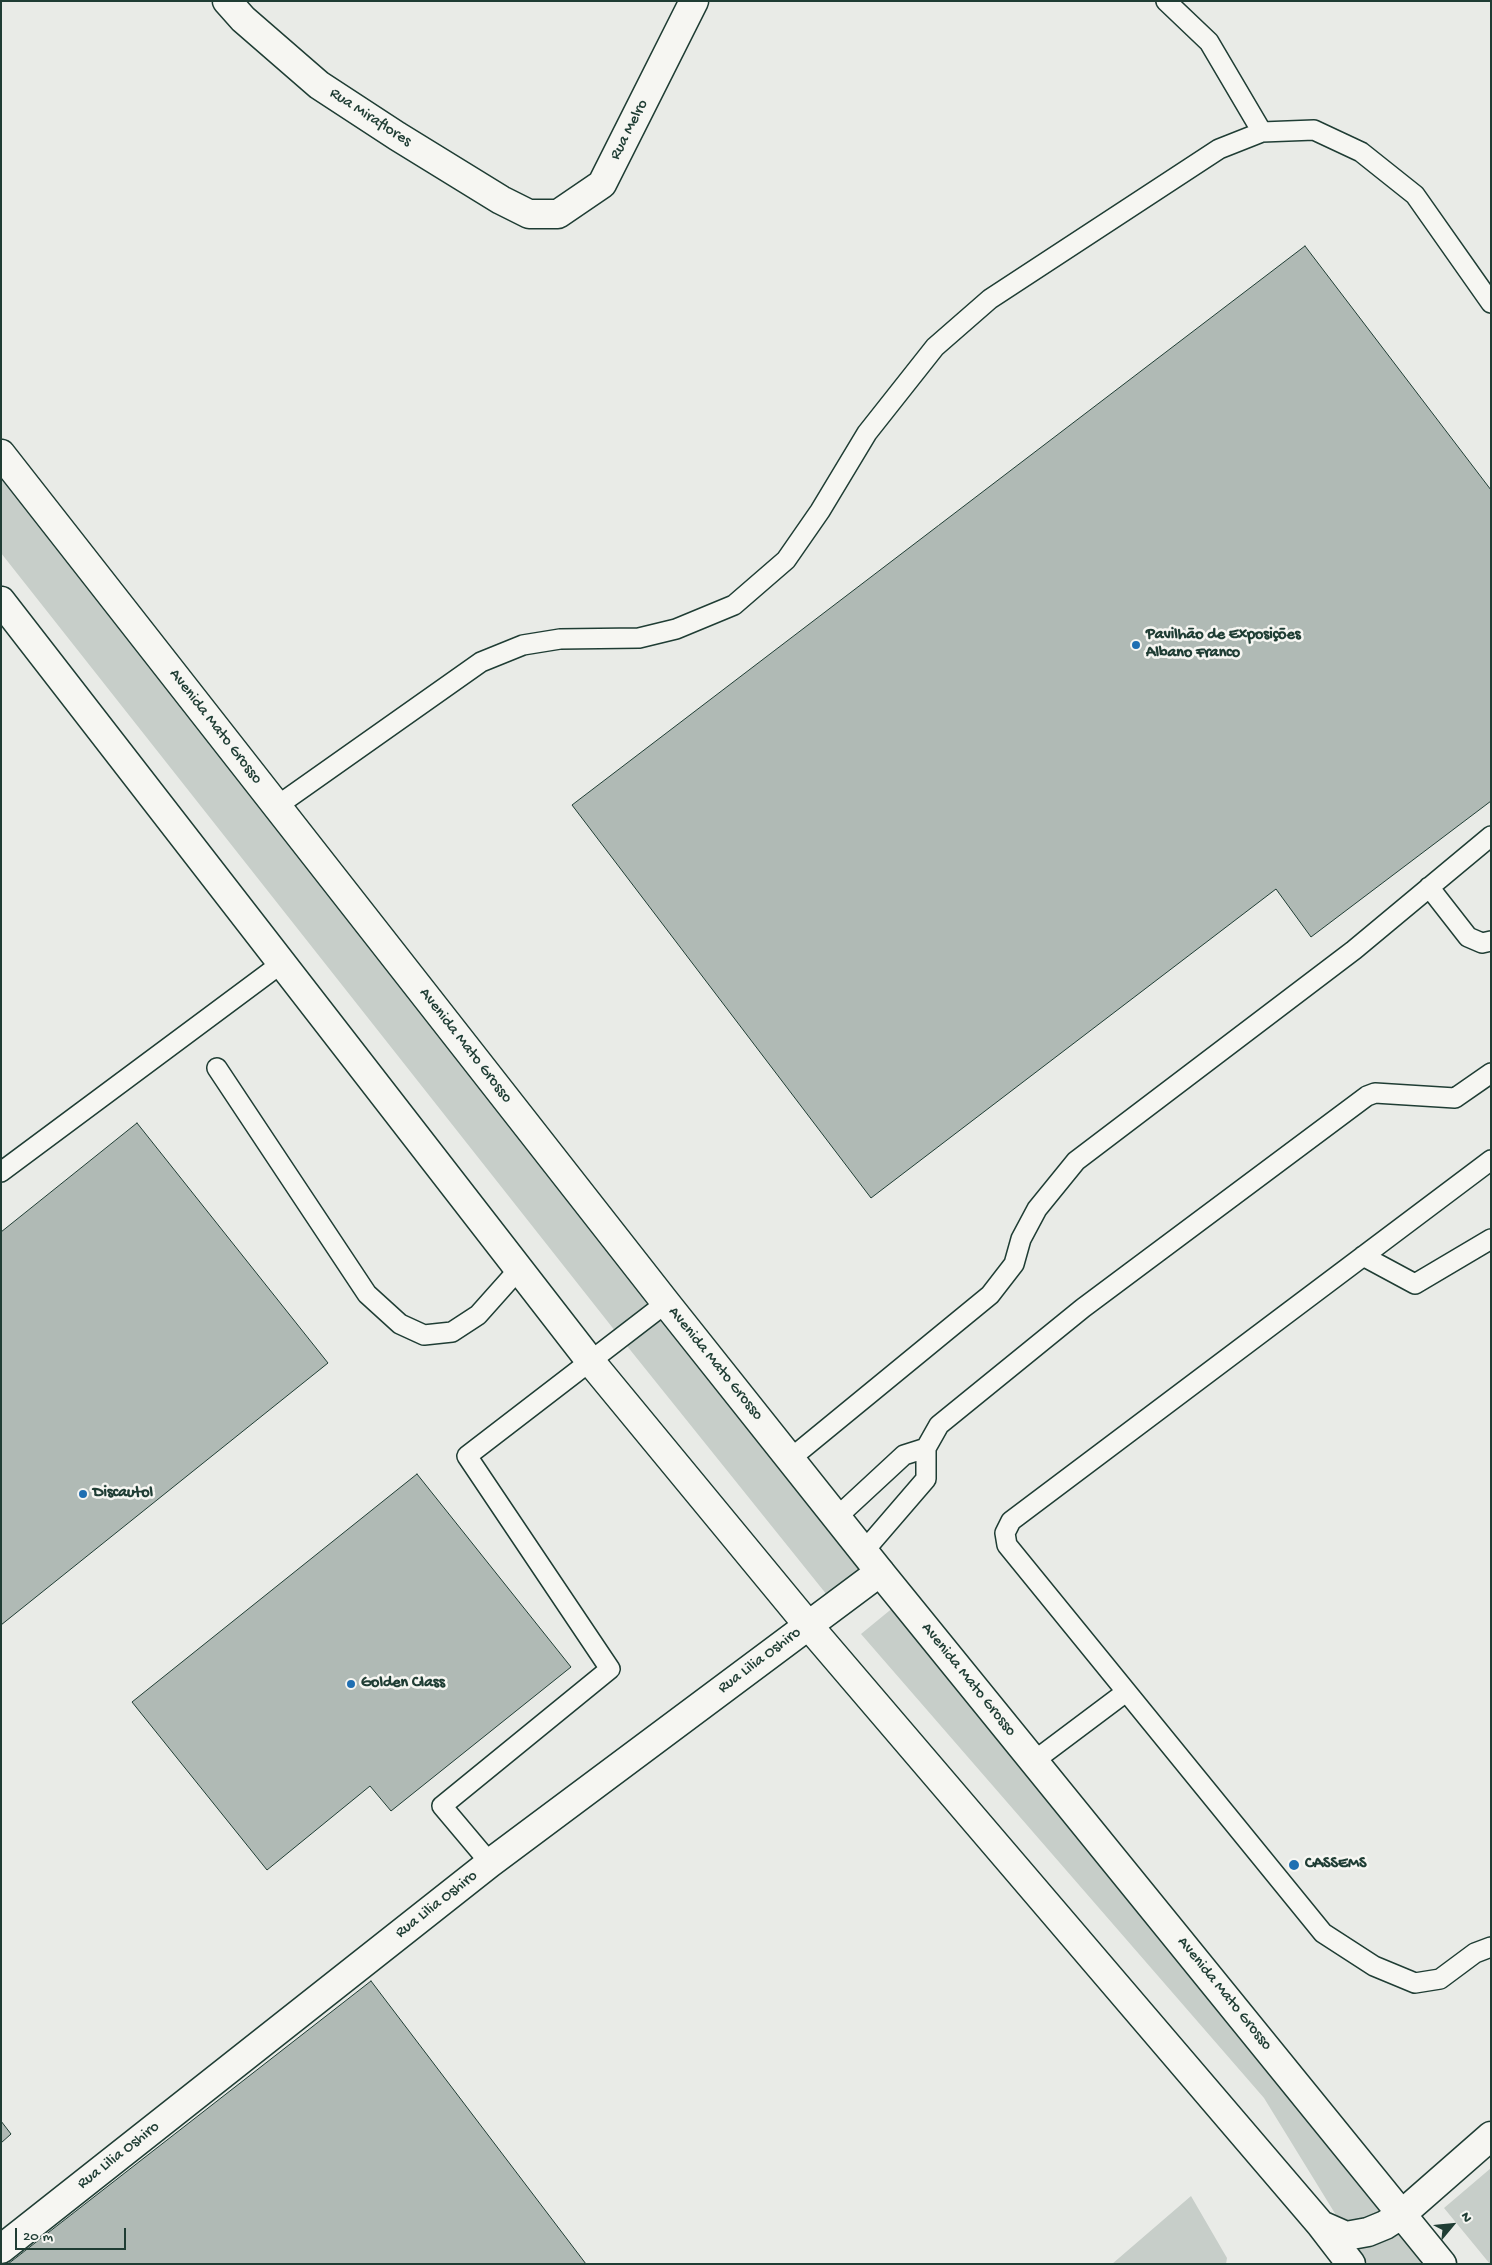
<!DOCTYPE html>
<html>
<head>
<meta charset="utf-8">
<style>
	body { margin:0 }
	#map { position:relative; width:1492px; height:2265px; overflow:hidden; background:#e9ebe7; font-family:"Gochi Hand",sans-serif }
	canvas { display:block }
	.frame { position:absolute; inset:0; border:2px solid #1f3d34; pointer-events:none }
	.north { position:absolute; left:1427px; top:2200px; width:50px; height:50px; -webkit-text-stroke:4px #f6f6f2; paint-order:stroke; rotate:62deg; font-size:14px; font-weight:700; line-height:20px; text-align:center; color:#1f3d34 }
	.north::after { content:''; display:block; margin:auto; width:18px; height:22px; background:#1f3d34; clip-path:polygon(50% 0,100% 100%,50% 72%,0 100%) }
	.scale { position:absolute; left:15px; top:2228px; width:111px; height:22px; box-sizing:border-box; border:2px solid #1f3d34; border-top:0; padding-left:6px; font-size:15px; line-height:18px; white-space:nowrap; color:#1f3d34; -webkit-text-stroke:4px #f6f6f2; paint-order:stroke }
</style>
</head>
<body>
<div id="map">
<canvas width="1492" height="2265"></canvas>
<div class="frame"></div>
<div class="north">N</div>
<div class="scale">20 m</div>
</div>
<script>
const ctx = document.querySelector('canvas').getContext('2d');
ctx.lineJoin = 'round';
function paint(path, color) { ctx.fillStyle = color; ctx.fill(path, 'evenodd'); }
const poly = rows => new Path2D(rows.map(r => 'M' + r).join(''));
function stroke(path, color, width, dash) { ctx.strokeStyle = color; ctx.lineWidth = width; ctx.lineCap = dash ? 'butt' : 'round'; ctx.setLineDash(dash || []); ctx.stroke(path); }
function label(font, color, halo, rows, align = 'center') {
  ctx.font = font + ' "Gochi Hand",sans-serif'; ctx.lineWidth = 5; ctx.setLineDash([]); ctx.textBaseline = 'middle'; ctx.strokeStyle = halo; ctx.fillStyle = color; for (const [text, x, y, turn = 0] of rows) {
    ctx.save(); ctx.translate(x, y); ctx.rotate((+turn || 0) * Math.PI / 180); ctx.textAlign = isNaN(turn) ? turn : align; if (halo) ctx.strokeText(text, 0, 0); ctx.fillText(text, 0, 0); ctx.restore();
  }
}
paint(poly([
	[1,467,866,1566,827,1595,623,1341,1,553],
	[900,1602,1429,2264,1368,2264,1355,2246,1264,2098,861,1634],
	[1491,2168,1491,2264,1490,2264,1444,2208],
	[1191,2196,1227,2258,1226,2264,1112,2264]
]), '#c7cec9');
const building = poly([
	[1305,246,1491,490,1491,801,1311,937,1276,889,871,1198,572,805,1305,246],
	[137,1123,328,1363,1,1625,1,1232,137,1123],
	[417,1474,571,1667,391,1811,370,1786,267,1870,132,1702,417,1474],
	[371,1981,586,2264,8,2264,371,1981],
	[1,2121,11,2134,1,2143,1,2121]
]);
paint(building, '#b0bab5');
stroke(building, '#1f3d34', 1);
const lane = poly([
	[1166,1,1209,42,1262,132],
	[277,806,481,662,523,645,560,639,639,638,676,629,734,605,786,560,820,511,867,433,935,347,990,299,1219,149,1262,132,1314,130,1361,152,1415,195,1491,303],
	[1429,887,1468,937,1482,943,1491,941],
	[217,1068,367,1294,400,1324,424,1335,452,1332,478,1315,519,1269],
	[1491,1160,1011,1521,1005,1533,1007,1545,1323,1933,1374,1966,1415,1983,1440,1979,1475,1953,1491,1947],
	[1,1172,282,963],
	[1363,1256,1415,1284,1491,1239],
	[790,1459,990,1295,1014,1264,1021,1239,1037,1209,1076,1161,1354,950,1491,836],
	[837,1517,904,1455,926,1448],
	[864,1551,926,1479,926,1448,939,1425,1083,1308,1367,1096,1375,1093,1455,1098,1491,1073],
	[1034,1761,1126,1692],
	[490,1863,442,1806,610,1669,467,1456,666,1303]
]);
const street = poly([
	[227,1,243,19,319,85,397,136,501,200,529,214,558,214,602,184,694,1],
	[1402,2214,1491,2136],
	[1,2249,490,1863,880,1572]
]);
const secondary = poly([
	[1,454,666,1303,880,1572,1442,2264],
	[1,601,591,1362,808,1625,1321,2225,1351,2264],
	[1321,2225,1346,2236,1368,2232,1385,2225,1402,2214]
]);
stroke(lane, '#1f3d34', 22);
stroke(street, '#1f3d34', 31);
stroke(secondary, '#1f3d34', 31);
stroke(lane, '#f6f6f2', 19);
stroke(street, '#f6f6f2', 28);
stroke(secondary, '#f6f6f2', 28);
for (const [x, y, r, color] of [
	[1136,645,5,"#1f6fb2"],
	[83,1494,5,"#1f6fb2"],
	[351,1684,5,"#1f6fb2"],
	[1294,1865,6,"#1f6fb2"]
]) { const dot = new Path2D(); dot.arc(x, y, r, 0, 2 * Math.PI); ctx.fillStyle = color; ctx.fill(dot); stroke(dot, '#f6f6f2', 2); }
label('16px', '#1f3d34', '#f6f6f2', [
	["Rua Miraflores",370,118,33],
	["Rua Melro",630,130,-63],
	["Avenida Mato Grosso",215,727,52],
	["Avenida Mato Grosso",465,1046,52],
	["Avenida Mato Grosso",715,1364,51],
	["Rua Lilia Oshiro",760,1661,-37],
	["Avenida Mato Grosso",968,1680,51],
	["Rua Lilia Oshiro",437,1905,-38],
	["Avenida Mato Grosso",1224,1994,51],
	["Rua Lilia Oshiro",119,2156,-38]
]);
label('bold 16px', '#1f3d34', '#f6f6f2', [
	["Pavilhão de Exposições",1146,636],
	["Albano Franco",1146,654],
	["Discautol",93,1494],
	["Golden Class",361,1684],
	["CASSEMS",1305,1865]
], 'left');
</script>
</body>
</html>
